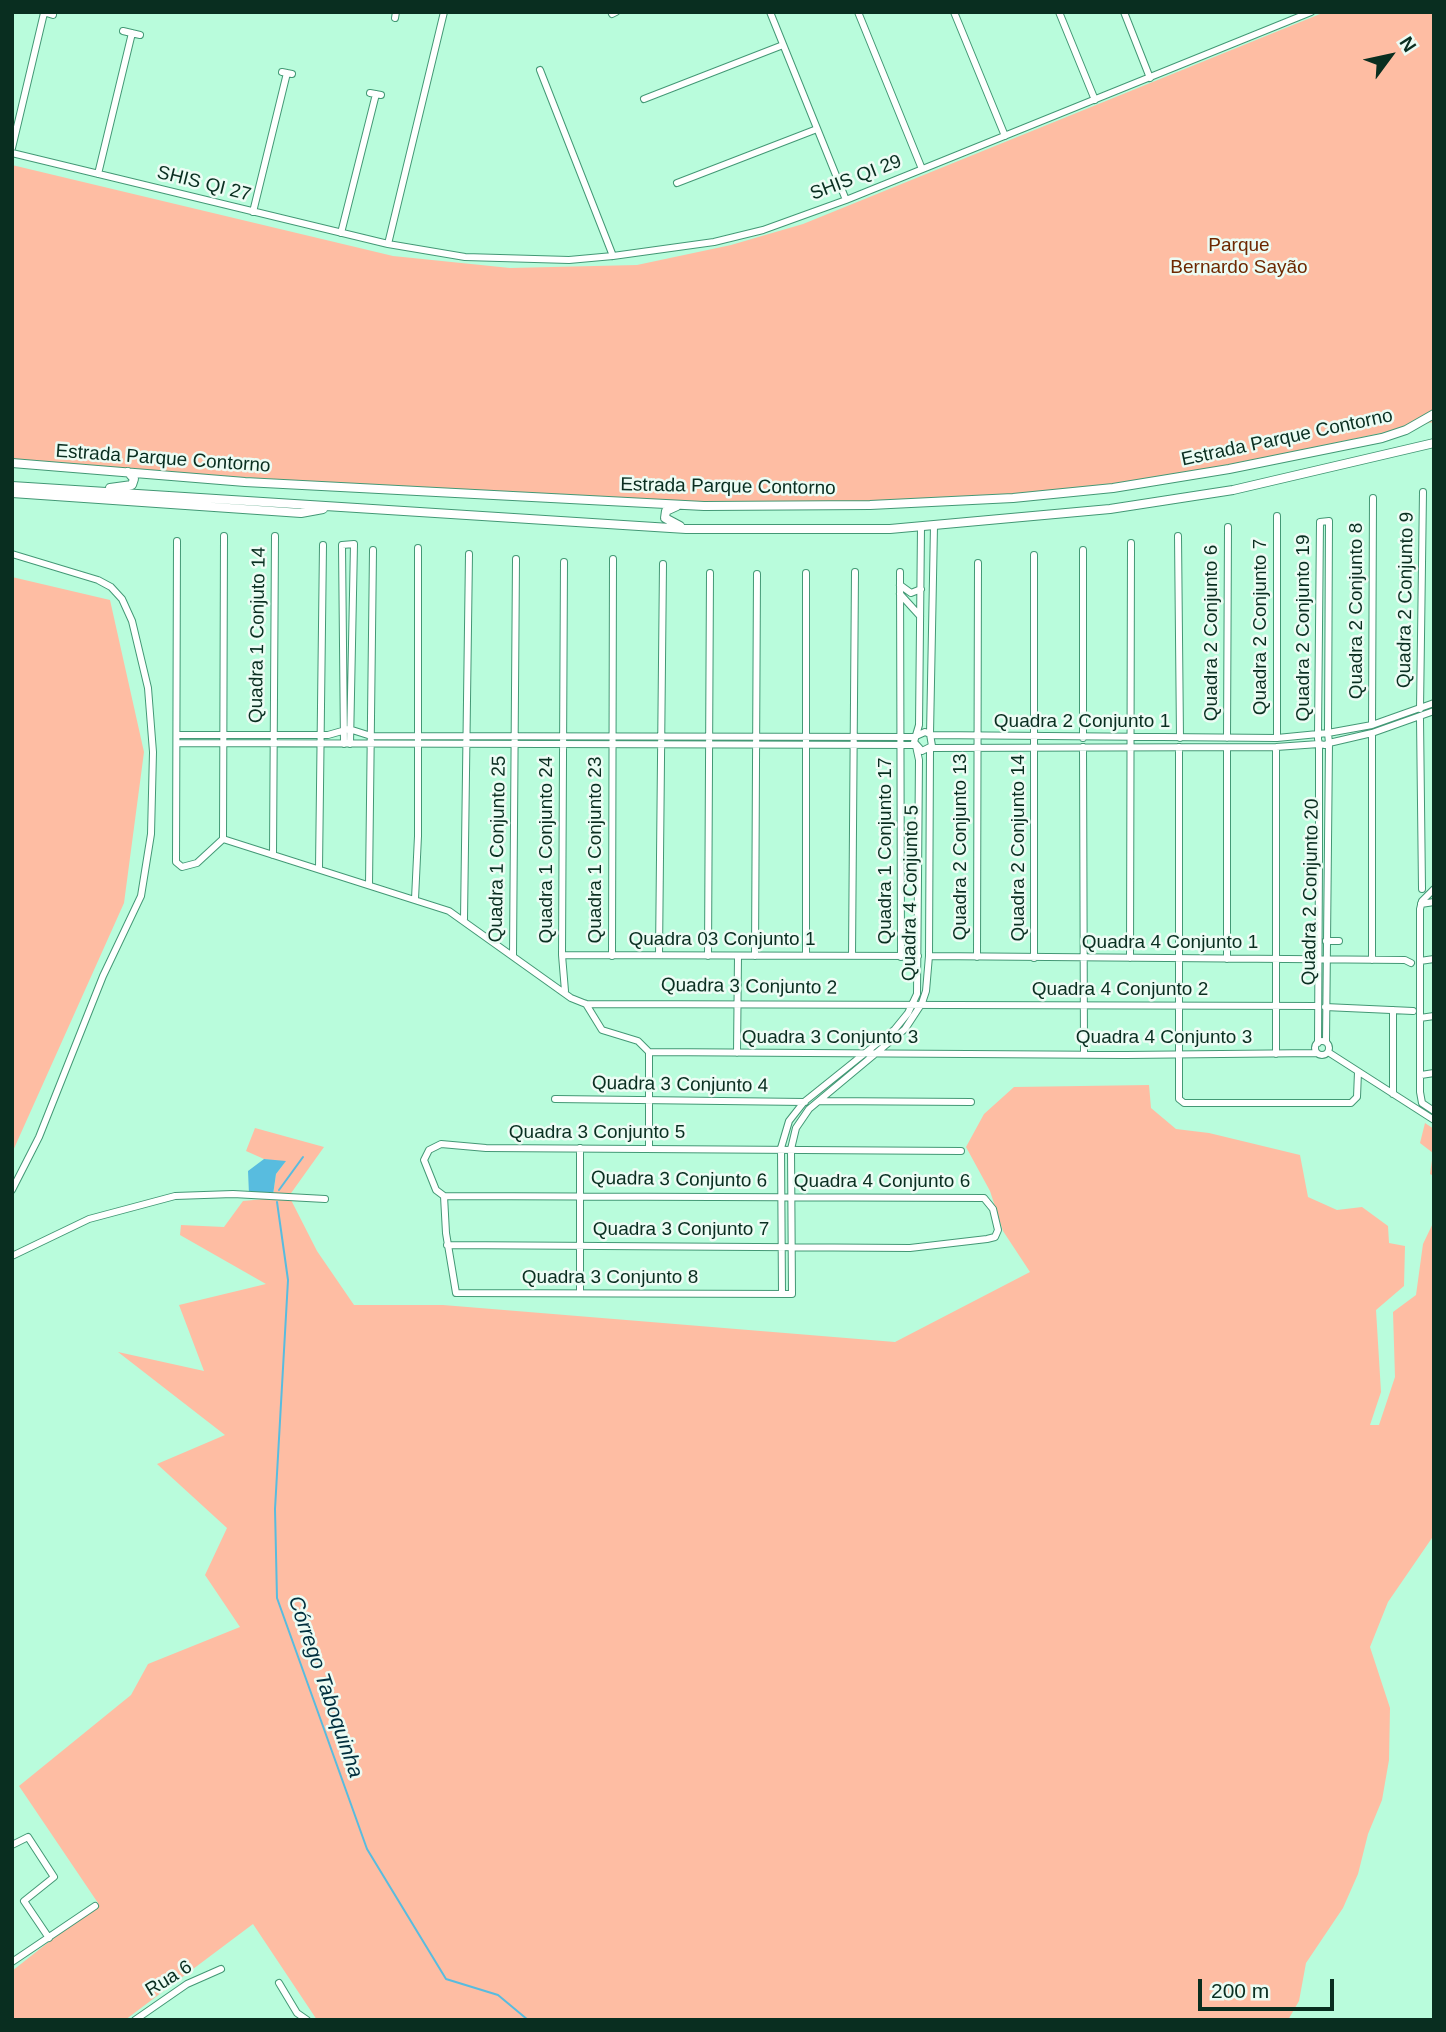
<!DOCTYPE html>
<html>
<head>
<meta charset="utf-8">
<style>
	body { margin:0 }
	#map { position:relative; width:1446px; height:2032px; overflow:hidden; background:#b9fcdc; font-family:Helvetica,sans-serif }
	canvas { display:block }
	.frame { position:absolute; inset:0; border:14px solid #092e20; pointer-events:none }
	.north { position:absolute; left:1355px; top:21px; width:70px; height:70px; -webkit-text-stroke:5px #ecfcf4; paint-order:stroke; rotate:57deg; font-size:19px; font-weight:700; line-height:28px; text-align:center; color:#092e20 }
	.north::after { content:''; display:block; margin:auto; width:24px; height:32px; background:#092e20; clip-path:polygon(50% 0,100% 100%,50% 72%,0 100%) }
	.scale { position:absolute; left:1198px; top:1979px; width:136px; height:32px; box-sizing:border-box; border:4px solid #092e20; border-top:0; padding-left:9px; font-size:21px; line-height:24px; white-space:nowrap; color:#092e20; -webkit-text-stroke:5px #ecfcf4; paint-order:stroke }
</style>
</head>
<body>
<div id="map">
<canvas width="1446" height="2032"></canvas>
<div class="frame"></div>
<div class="north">N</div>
<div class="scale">200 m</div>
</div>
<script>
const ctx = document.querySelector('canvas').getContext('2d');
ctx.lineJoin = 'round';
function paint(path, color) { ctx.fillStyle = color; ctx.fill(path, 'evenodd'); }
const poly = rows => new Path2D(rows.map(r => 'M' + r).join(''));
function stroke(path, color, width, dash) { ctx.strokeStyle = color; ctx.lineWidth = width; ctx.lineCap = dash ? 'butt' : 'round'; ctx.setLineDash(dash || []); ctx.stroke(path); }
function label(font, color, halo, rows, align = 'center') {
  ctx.font = font + ' Helvetica,sans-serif'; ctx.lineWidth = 5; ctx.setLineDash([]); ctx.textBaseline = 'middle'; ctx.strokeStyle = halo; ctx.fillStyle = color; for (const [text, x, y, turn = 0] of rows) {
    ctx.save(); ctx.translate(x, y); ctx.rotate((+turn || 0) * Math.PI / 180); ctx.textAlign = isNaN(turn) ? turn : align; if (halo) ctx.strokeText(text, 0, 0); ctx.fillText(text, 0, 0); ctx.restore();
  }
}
paint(poly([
	[1325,12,1434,12,1434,422,1147,482,920,506,733,507,12,463,12,165,393,256,510,268,637,265,731,245,803,224],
	[12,577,110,600,144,752,124,903,12,1153],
	[1149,1085,1151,1108,1176,1129,1209,1133,1300,1155,1308,1197,1337,1210,1362,1207,1388,1226,1389,1243,1405,1246,1404,1286,1376,1310,1381,1392,1370,1425,1379,1425,1395,1377,1393,1312,1416,1295,1423,1244,1434,1221,1434,1535,1388,1602,1370,1647,1390,1708,1389,1760,1382,1800,1368,1834,1358,1874,1343,1908,1306,1963,1299,2001,1288,2020,317,2020,253,1924,125,2020,12,2020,12,1971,98,1903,19,1786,131,1695,148,1664,240,1627,205,1575,227,1528,157,1464,225,1435,118,1352,204,1371,179,1305,266,1284,180,1235,181,1225,224,1227,243,1201,285,1197,273,1195,276,1174,285,1162,264,1159,246,1151,255,1128,324,1147,289,1196,317,1251,354,1305,443,1305,895,1342,1030,1272,1003,1231,990,1191,966,1147,984,1114,1014,1087],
	[1425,1123,1434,1129,1434,1176,1430,1174,1433,1153,1420,1143]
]), '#febda3');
paint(poly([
	[264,1159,286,1161,276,1174,273,1195,249,1194,248,1171]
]), '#58bcdf');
stroke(poly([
	[279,1190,303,1157],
	[277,1202,288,1280,275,1509,277,1598,367,1849,446,1979,498,1995,528,2020]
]), '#58bcdf', 2);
const minor = poly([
	[43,12,53,15],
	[770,12,846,200],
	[858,12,922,169],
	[954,12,1005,136],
	[1059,12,1095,100],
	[1124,12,1150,78],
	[612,14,616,12],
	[395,18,396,12],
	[123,31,140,35],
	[540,70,613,256],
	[282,72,292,74],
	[370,93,381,95],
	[644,99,783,45],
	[12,148,44,13],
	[12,153,388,244,465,257,569,260,613,256,714,242,763,230,846,200,1311,12],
	[98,174,132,33],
	[677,183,817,129],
	[253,212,287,73],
	[341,233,376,94],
	[388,244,444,12],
	[1277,516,1277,738],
	[1178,536,1180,738],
	[177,541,176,862,182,867,197,863,223,839],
	[1083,550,1083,738],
	[12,554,98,580,111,587,122,599,132,621,148,688,153,752,151,834,141,896,103,976,39,1137,12,1190],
	[564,562,562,955,565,991],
	[900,572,901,957],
	[806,573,806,955],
	[900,585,911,593,921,589],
	[900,594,920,616],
	[1420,709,1423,492],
	[1420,718,1422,889],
	[1372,725,1373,498],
	[930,734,934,526],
	[177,735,328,735,349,729,371,736,915,737],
	[931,735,1277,738,1318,734,1320,522,1329,521,1328,733,1372,725,1434,703],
	[916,736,925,732,930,734,932,746,922,751,914,742,919,725,921,527],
	[1227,738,1228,527],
	[178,743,915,745],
	[344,744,342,545,354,544,350,744],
	[1083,747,1084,1054],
	[1179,747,1179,1099,1184,1103,1351,1103,1357,1097,1358,1072],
	[930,748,1276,747,1319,744,1325,745,1329,743,1328,733,1318,734,1318,739,1319,744,1319,859,1318,1043],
	[223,839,449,911,571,998,586,1004,1318,1006],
	[223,839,224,536],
	[273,855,275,536],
	[319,868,323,545],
	[369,885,373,550],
	[1434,889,1422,901,1420,909,1420,1092,1422,1103,1434,1111],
	[415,899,418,836,418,548],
	[1421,904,1434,902],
	[464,919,469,554],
	[1326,941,1339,941],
	[513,955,516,559],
	[562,955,918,956],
	[659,955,663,564],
	[612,956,613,559],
	[708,956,710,573],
	[755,956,757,574],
	[852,956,855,572],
	[929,956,1405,960,1411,963],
	[977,957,978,563],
	[1034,958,1034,555],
	[1130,958,1131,543],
	[1227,959,1227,748],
	[1372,960,1372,733],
	[1420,961,1434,959],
	[586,1004,602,1030,638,1041,649,1052,649,1149],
	[1325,1007,1413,1011],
	[1393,1010,1393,1094],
	[1420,1018,1434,1016],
	'1315 1048a7 7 0 1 1 14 0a7 7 0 1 1-14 0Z',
	[1326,1042,1329,743,1372,733,1434,711],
	[649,1052,1126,1055,1317,1053],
	[1328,1052,1434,1120],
	[737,1053,738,956],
	[1276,1054,1276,747],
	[1421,1075,1434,1073],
	[555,1099,805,1102],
	[819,1101,971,1102],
	[580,1148,580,1293],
	[444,1196,446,1233,456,1293,792,1294,791,1149,796,1128,809,1109,905,1029,922,1003,926,991,929,956,930,749],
	[447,1245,910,1248,987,1239,995,1237,998,1230,993,1209,984,1198,444,1196,436,1190,424,1160,429,1150,441,1144,486,1148,961,1151],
	[12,1256,89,1219,175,1196,233,1194,325,1199],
	[782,1294,781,1148,789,1121,804,1102,895,1029,908,1013,917,994,919,760,916,746],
	[12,1845,28,1837,54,1877,24,1901,49,1938],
	[12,1962,95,1906],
	[279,1983,297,2013,307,2020],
	[135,2020,187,1984,221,1969]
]);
const major = poly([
	[12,463,245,482,704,506,870,505,1013,498,1113,488,1229,469,1382,438,1406,430,1434,414],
	[12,486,686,529,890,529,1110,509,1233,490,1434,443],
	[110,488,132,485,134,479,128,472],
	[12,493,301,513,323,509],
	[677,506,666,511,665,518,680,526]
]);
stroke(minor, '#439875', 8);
stroke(major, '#439875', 10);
stroke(minor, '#fff', 6);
stroke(major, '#fff', 8);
label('19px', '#092e20', '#ecfcf4', [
	["SHIS QI 29",856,178,-21],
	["SHIS QI 27",204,184,14],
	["Estrada Parque Contorno",1287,438,-12],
	["Estrada Parque Contorno",163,459,4],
	["Estrada Parque Contorno",728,487,1],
	["Quadra 2 Conjunto 9",1406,600,-89],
	["Quadra 2 Conjunto 8",1357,611,-90],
	["Quadra 2 Conjunto 7",1261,627,-90],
	["Quadra 2 Conjunto 19",1304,628,-90],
	["Quadra 2 Conjunto 6",1212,633,-90],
	["Quadra 1 Conjuto 14",258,635,-89],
	["Quadra 2 Conjunto 1",1082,722],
	["Quadra 2 Conjunto 13",961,847,-90],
	["Quadra 2 Conjunto 14",1019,848,-90],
	["Quadra 1 Conjunto 25",498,849,-89],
	["Quadra 1 Conjunto 24",547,850,-90],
	["Quadra 1 Conjunto 23",596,850,-90],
	["Quadra 1 Conjunto 17",886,851,-90],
	["Quadra 2 Conjunto 20",1311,892,-89],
	["Quadra 4 Conjunto 5",911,893,-89],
	["Quadra 03 Conjunto 1",722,940],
	["Quadra 4 Conjunto 1",1170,943],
	["Quadra 3 Conjunto 2",749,987,1],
	["Quadra 4 Conjunto 2",1120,990],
	["Quadra 3 Conjunto 3",830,1038],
	["Quadra 4 Conjunto 3",1164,1038],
	["Quadra 3 Conjunto 4",680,1085,1],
	["Quadra 3 Conjunto 5",597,1133],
	["Quadra 3 Conjunto 6",679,1180,1],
	["Quadra 4 Conjunto 6",882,1182],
	["Quadra 3 Conjunto 7",681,1230],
	["Quadra 3 Conjunto 8",610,1278],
	["Rua 6",169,1979,-32]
]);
label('19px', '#6d2801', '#ecfcf4', [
	["Parque",1239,246],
	["Bernardo Sayão",1239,268]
]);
label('italic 21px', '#002f3d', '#ecfcf4', [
	["Córrego Taboquinha",325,1687,71]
]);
</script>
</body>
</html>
